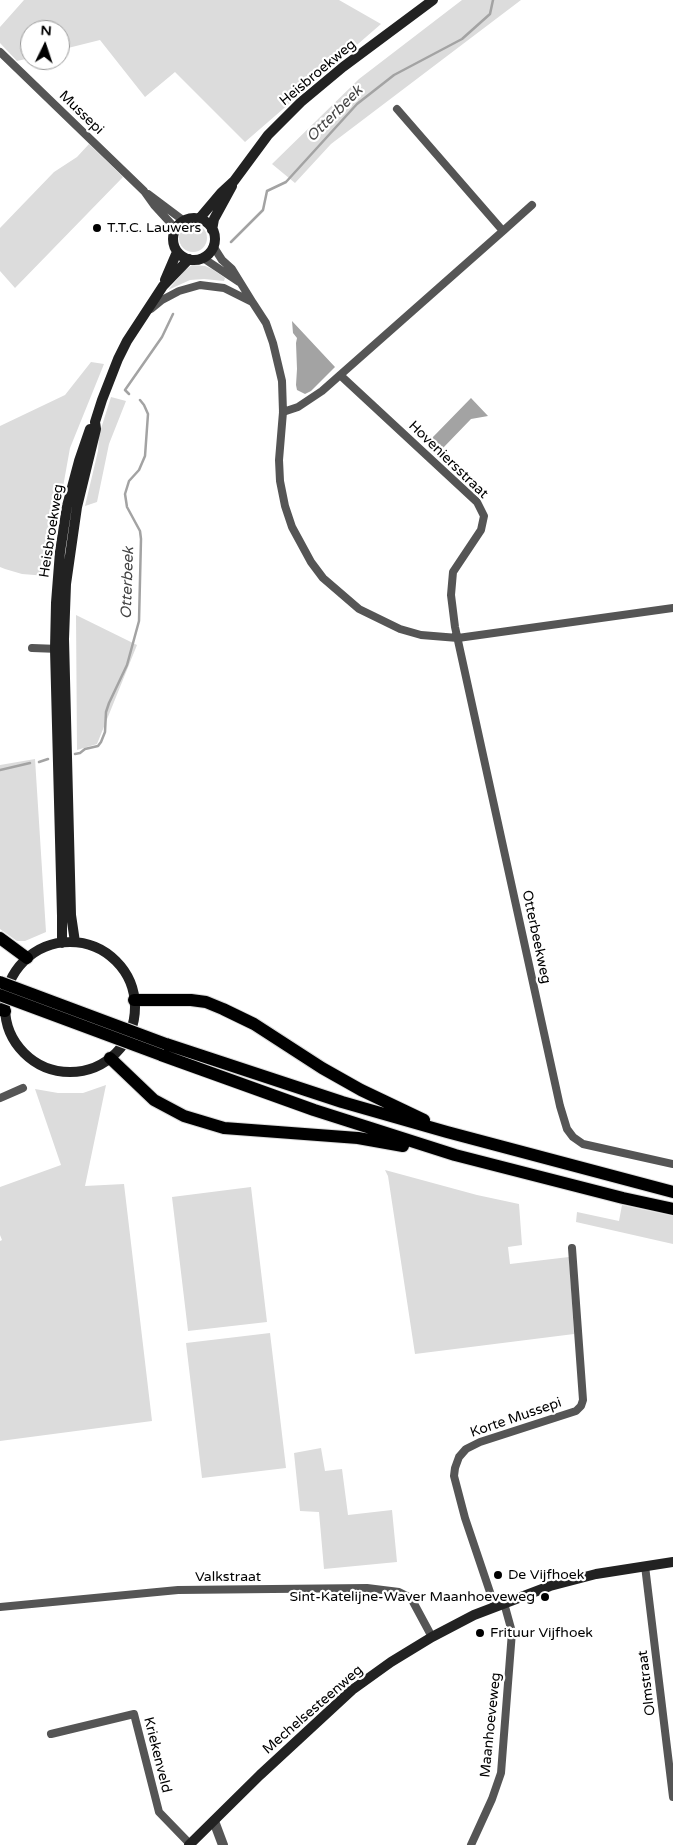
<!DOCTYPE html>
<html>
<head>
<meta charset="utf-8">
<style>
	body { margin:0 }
	#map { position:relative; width:673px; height:1845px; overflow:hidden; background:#fff; font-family:"Varela Round",sans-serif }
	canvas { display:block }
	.north { position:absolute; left:20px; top:20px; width:50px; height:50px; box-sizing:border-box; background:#fff; border:1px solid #999; border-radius:50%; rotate:4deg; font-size:14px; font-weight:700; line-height:20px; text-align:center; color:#000 }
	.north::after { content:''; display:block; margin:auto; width:18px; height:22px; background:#000; clip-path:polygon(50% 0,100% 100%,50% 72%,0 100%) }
</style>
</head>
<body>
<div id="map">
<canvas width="673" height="1845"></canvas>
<div class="north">N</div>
</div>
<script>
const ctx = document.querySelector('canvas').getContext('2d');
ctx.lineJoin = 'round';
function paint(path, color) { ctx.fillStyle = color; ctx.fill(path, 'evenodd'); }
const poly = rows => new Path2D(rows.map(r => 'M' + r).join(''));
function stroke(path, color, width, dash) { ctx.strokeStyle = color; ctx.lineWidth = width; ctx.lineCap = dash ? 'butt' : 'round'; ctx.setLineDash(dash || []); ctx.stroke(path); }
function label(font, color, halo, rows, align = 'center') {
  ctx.font = font + ' "Varela Round",sans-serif'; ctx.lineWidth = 4.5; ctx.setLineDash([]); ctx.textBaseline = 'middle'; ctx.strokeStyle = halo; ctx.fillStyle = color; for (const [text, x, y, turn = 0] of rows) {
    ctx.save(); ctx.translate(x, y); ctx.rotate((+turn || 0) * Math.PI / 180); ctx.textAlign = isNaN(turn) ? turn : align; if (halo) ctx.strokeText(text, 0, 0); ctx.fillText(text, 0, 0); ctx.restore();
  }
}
paint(poly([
	[24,0,339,0,381,24,245,142,175,72,145,97,100,40,60,50,60,30,30,30,30,58,17,61,0,43,0,27],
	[462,0,521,0,331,144,295,183,272,164,359,79],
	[89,144,123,177,15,288,0,271,0,228,54,172,77,157],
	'179 238a14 14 0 1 1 28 0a14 14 0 1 1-28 0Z',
	[192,265,205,266,212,269,225,278,224,281,204,279,190,280,168,290,185,270],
	[91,362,104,364,70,448,47,576,22,574,5,569,0,567,0,426,65,395],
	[111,397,126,401,109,444,97,502,85,506,98,451,99,435],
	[76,615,137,645,97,744,77,750],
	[35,759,46,932,25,941,17,941,0,929,0,765],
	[106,1085,85,1186,124,1184,152,1421,0,1441,0,1241,2,1240,0,1235,0,1187,61,1165,35,1089,58,1093,83,1093],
	[385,1170,477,1195,519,1204,522,1245,508,1247,510,1264,569,1257,574,1334,415,1354,388,1176],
	[251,1187,267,1322,188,1331,172,1197],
	[622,1205,673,1216,673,1244,576,1222,577,1212,619,1221],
	[270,1333,286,1468,202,1478,186,1343],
	[321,1448,325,1471,342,1469,348,1515,392,1510,397,1562,324,1569,319,1512,300,1511,294,1453]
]), '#dcdcdc');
paint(poly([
	[292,321,335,367,311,391,305,394,297,390,296,385,297,369,296,343,297,338,293,333],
	[471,398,488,416,471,419,443,448,432,438]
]), '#a3a3a3');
stroke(poly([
	[231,242,263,210,267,191,286,182,357,104,394,75,462,39,490,14,493,0],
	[129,394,125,390,162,337,173,314],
	[75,754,80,753,85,749,98,746,101,742,105,732,106,712,109,703,127,665,139,621,141,539,140,531,127,507,125,494,129,481,139,470,145,456,148,414,144,405,140,400],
	[39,762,48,759],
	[0,770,30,763]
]), '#a3a3a3', 2.5);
const trunk = poly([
	[0,938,27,958],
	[134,1000,191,1000,206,1002,223,1009,254,1024,322,1068,361,1090,424,1120],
	[0,1010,5,1011],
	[166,1044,342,1102,447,1132,673,1192],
	[161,1055,314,1110,455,1155,623,1198,673,1209],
	[110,1058,154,1100,184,1116,224,1128,358,1138,403,1146]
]);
stroke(trunk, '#dbdbdb', 14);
stroke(poly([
	[0,52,144,191,154,205,176,229],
	[148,194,184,221],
	[503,231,532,205],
	[213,246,222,260,232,269,253,303,266,323,273,343,282,381,283,412,279,460,280,481,285,506,292,527,311,562,323,578,359,609,400,629,421,635,458,638,673,608],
	[203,258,239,282],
	[151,309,162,300,179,291,200,285,224,288,252,302],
	[340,375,477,502,484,516,481,530,453,572,451,595,455,627,560,1106,567,1129,573,1137,583,1144,673,1164],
	[283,412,298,407,322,391,503,231,397,109],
	[32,648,59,649],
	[0,1098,23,1088],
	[645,1566,673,1797],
	[0,1607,178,1590,367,1588,399,1592,411,1598,432,1637],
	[495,1607,465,1518,454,1476,455,1468,459,1457,466,1449,480,1442,576,1411,581,1406,583,1400,572,1248],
	[51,1734,134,1714,159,1812,190,1844],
	[471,1845,492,1799,501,1773,512,1632,504,1603]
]), '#555', 8);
stroke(poly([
	[214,1821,223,1845]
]), '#555', 10);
stroke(poly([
	'173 239a21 21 0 1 1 42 0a21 21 0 1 1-42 0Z',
	[199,219,221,193,234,181,268,135,301,102,343,67,433,0],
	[212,230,214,219,232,186],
	[165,280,177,252],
	[75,942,71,915,64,639,66,584,77,507,96,429,95,422,102,400,118,359,127,341,163,286,189,259],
	'5 1007a65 65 0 1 1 130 0a65 65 0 1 1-130 0Z',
	[62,943,62,916,55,649,56,603,60,552,67,506,79,461,90,429],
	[189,1845,260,1775,352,1690,391,1662,432,1637,474,1615,550,1586,596,1574,673,1562]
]), '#222', 10);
stroke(trunk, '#000', 12);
const trunkBridge = poly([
	[0,982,166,1044],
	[0,995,161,1055]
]);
stroke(trunkBridge, '#dbdbdb', 14, []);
stroke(trunkBridge, '#000', 12);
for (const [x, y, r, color] of [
	[97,228,5,"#000"],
	[498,1575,5,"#000"],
	[545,1597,5,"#000"],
	[480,1633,5,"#000"]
]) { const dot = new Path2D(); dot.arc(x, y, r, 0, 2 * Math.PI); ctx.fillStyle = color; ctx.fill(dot); stroke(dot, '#fff', 2); }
label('14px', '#000', '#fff', [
	["Heisbroekweg",318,73,-40],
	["Mussepi",81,113,44],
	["Hoveniersstraat",448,460,44],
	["Heisbroekweg",52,531,-81],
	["Otterbeekweg",536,937,78],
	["Korte Mussepi",516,1418,-19],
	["Valkstraat",228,1577],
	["Olmstraat",647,1683,-97],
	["Mechelsesteenweg",313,1710,-41],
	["Maanhoeveweg",491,1725,-84],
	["Kriekenveld",157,1755,76]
]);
label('14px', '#000', '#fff', [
	["T.T.C. Lauwers",107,228],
	["De Vijfhoek",508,1575],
	["Sint-Katelijne-Waver Maanhoeveweg",535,1597,"right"],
	["Frituur Vijfhoek",490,1633]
], 'left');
label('italic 15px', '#444', '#fff', [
	["Otterbeek",335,114,-45],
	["Otterbeek",128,583,-88]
]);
</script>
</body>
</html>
